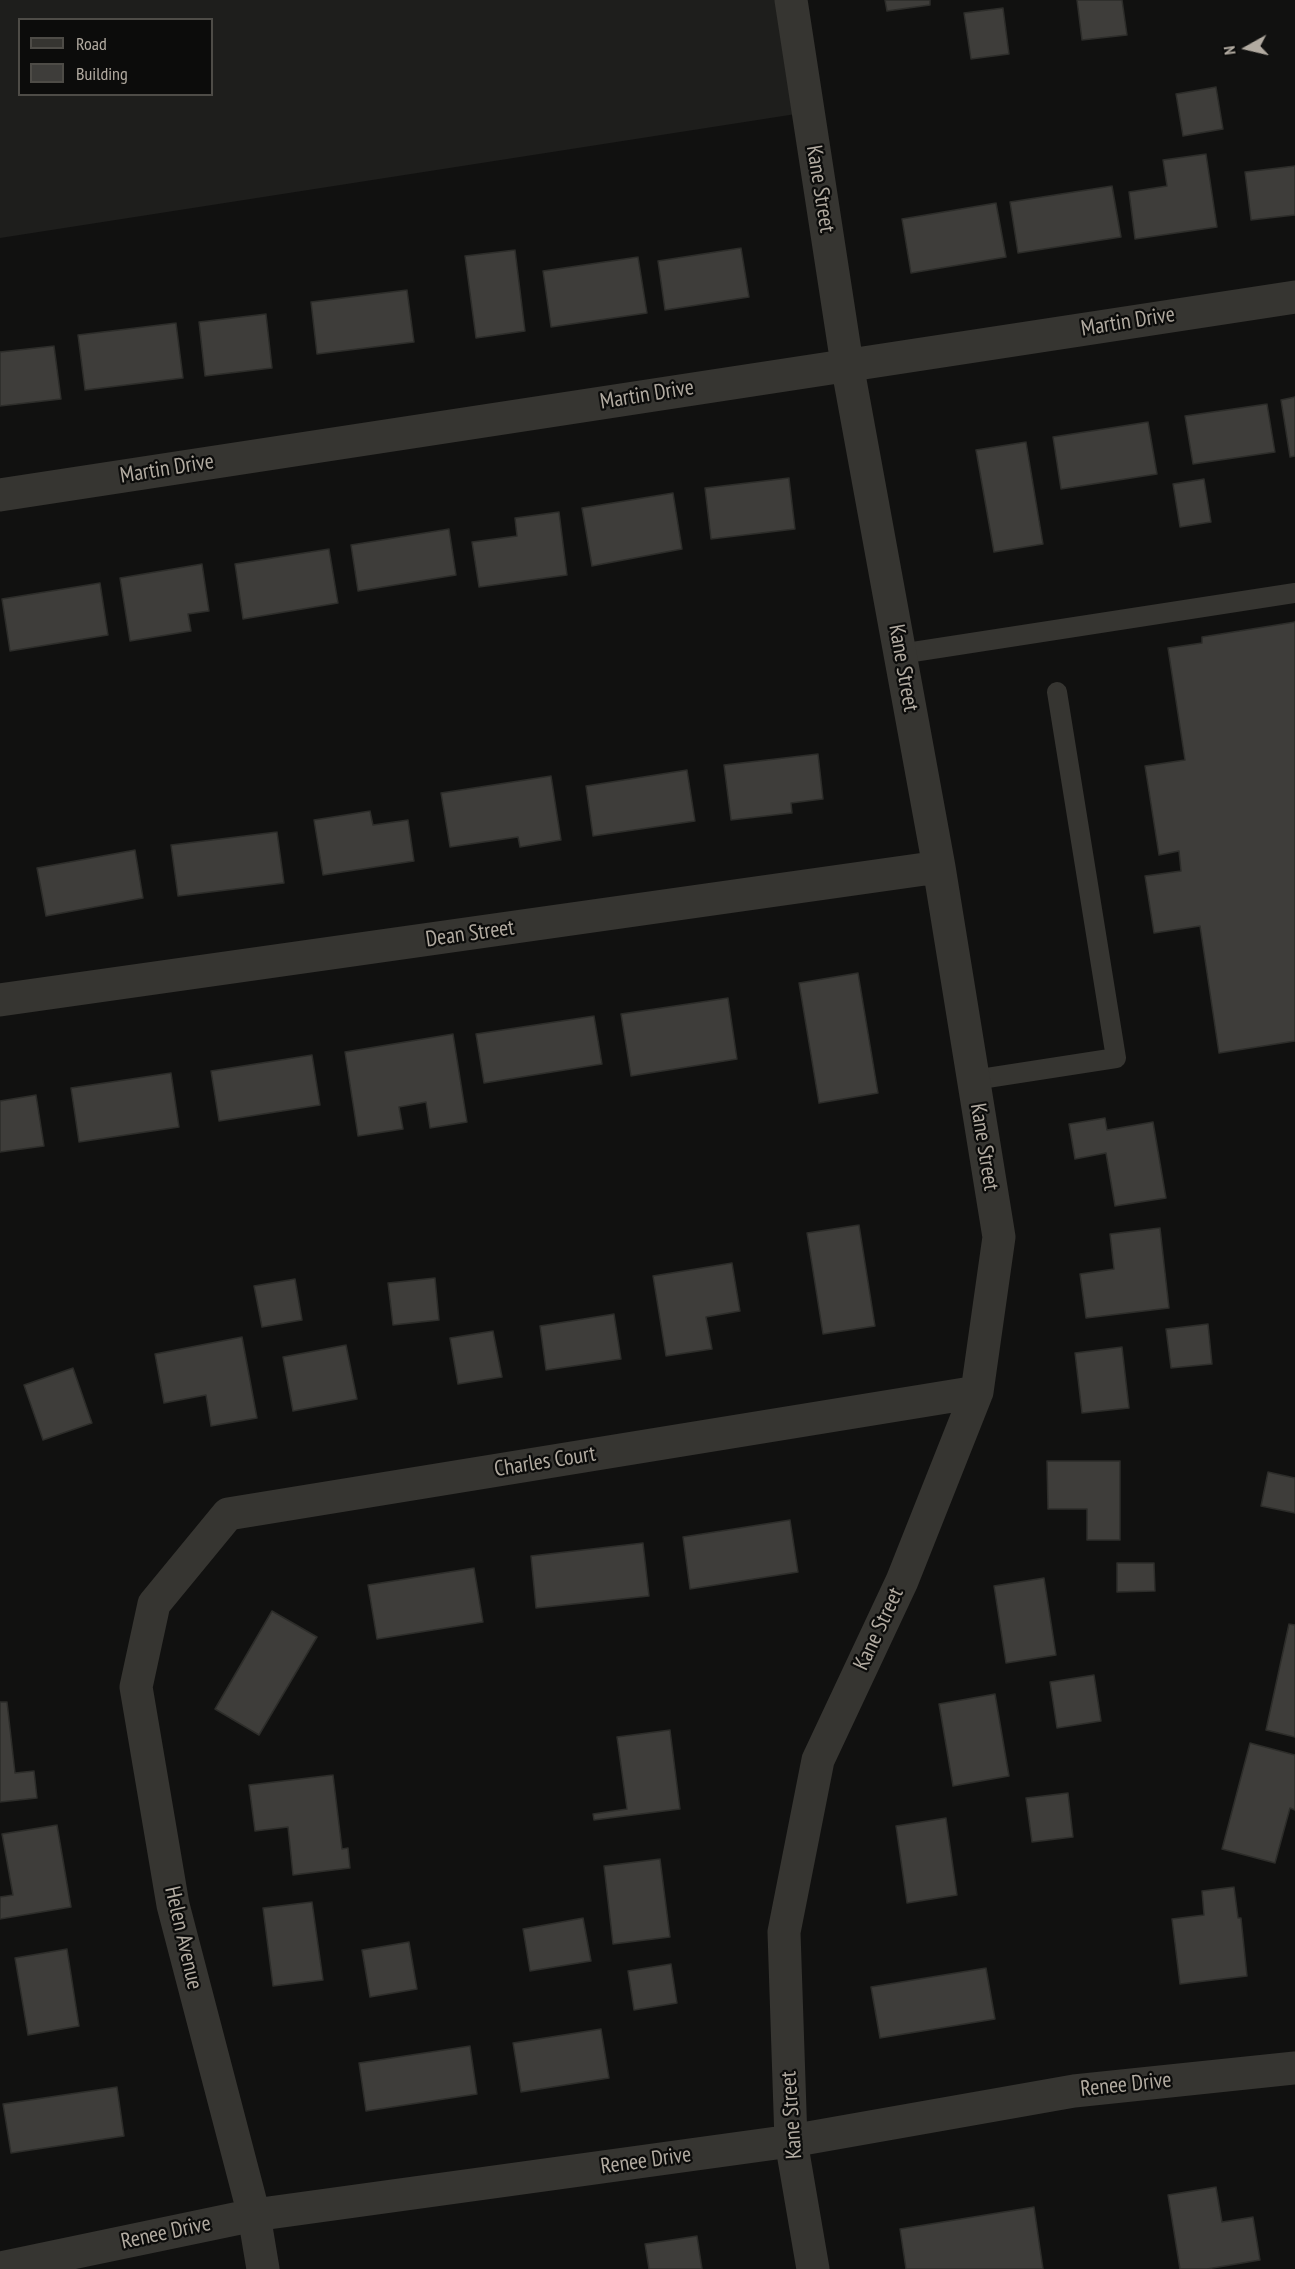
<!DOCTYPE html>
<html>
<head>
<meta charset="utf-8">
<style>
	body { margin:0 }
	#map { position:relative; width:1295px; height:2269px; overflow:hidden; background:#111110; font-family:"PT Sans Narrow",sans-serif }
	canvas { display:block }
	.legend { position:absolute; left:18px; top:18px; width:195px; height:78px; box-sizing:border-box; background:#0c0c0b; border:2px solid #4e4c47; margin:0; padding:8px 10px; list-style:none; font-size:18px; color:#b2aba1 }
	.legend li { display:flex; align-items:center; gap:12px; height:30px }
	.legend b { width:30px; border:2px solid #4e4c47 }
	.north { position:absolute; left:1217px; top:18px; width:60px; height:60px; -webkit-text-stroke:4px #0c0c0b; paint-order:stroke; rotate:262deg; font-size:16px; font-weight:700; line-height:24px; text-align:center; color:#b2aba1 }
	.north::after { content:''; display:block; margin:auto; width:21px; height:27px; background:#b2aba1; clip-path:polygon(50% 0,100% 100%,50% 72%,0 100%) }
</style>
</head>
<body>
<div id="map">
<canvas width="1295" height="2269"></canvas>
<ul class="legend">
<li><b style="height:8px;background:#363531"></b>Road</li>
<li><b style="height:16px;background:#3e3d3a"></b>Building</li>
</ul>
<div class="north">N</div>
</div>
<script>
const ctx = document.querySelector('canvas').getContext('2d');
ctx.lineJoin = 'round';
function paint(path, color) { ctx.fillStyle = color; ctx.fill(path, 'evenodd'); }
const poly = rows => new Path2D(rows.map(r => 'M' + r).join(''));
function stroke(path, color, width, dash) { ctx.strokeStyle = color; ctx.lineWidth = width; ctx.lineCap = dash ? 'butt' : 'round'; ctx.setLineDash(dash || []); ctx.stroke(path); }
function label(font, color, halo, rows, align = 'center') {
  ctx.font = font + ' "PT Sans Narrow",sans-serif'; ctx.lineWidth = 4.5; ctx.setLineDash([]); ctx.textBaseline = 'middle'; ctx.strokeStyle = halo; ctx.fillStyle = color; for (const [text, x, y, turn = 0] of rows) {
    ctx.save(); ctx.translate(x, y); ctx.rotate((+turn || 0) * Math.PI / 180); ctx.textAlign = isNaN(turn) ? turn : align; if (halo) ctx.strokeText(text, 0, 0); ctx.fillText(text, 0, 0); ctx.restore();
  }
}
paint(poly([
	[0,0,778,0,796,114,0,238],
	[20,20,212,20,212,94,20,94]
]), '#1e1e1c');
const building = poly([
	[885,0,930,0,930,5,887,11,885,0],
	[1077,0,1122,0,1127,35,1082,40,1077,0],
	[1003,8,1009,54,971,59,964,13,1003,8],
	[1216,87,1223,129,1183,136,1176,94,1216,87],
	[1206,154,1217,227,1135,239,1129,192,1167,186,1163,160,1206,154],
	[1295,166,1295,215,1251,220,1245,172,1295,166],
	[1112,186,1121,237,1018,253,1010,202,1112,186],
	[996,203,1006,257,911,273,902,219,996,203],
	[741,248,749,297,665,310,658,261,741,248],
	[515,250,525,331,476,338,465,256,515,250],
	[638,257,647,313,551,327,543,271,638,257],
	[407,290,414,342,317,354,311,302,407,290],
	[266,314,272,368,205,376,199,322,266,314],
	[176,323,183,378,85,390,78,335,176,323],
	[54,346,61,399,0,406,0,352,54,346],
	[1295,397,1295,456,1290,457,1281,400,1295,397],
	[1267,404,1275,452,1193,464,1185,416,1267,404],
	[1148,422,1157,474,1061,489,1053,437,1148,422],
	[1026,442,1043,544,994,552,976,450,1026,442],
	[789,478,795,529,711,539,705,488,789,478],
	[1204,479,1211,522,1180,527,1173,484,1204,479],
	[673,493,682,549,592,566,582,508,673,493],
	[559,512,567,575,479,587,472,542,517,536,515,518,559,512],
	[449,529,456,575,358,591,351,545,449,529],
	[329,549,338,603,243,619,235,564,329,549],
	[202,564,209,611,188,614,191,631,130,641,120,578,202,564],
	[100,583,108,635,10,651,2,599,100,583],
	[1295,622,1295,1041,1219,1053,1200,926,1154,933,1145,876,1181,871,1179,851,1159,855,1145,766,1185,760,1168,648,1202,643,1202,637,1295,622],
	[818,754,823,799,791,803,792,813,731,820,724,765,818,754],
	[687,770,695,821,593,836,586,786,687,770],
	[551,776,561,840,520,847,518,837,450,847,441,793,551,776],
	[370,811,373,825,408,820,414,861,323,875,314,820,370,811],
	[277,832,284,883,178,896,171,845,277,832],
	[135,850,143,898,46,916,37,868,135,850],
	[858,973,878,1093,819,1103,799,983,858,973],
	[728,998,737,1059,631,1076,621,1014,728,998],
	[594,1016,602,1064,484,1083,476,1034,594,1016],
	[453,1034,467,1122,430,1128,426,1102,399,1107,403,1129,358,1136,345,1052,453,1034],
	[312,1055,320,1105,219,1121,211,1071,312,1055],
	[171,1073,179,1127,79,1142,71,1088,171,1073],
	[36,1095,44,1146,0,1152,0,1101,36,1095],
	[1105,1118,1107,1130,1153,1122,1166,1198,1115,1206,1106,1153,1075,1159,1069,1124,1105,1118],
	[859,1225,875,1326,823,1334,807,1233,859,1225],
	[1160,1228,1169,1308,1086,1318,1080,1274,1114,1269,1110,1234,1160,1228],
	[732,1263,740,1311,706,1317,712,1349,666,1356,653,1276,732,1263],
	[435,1278,439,1320,393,1325,388,1283,435,1278],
	[295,1279,302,1320,262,1327,254,1286,295,1279],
	[614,1314,621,1359,546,1370,540,1326,614,1314],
	[1208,1324,1212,1364,1171,1368,1166,1329,1208,1324],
	[493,1331,502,1377,458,1384,450,1338,493,1331],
	[242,1337,257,1418,211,1426,206,1395,164,1403,155,1354,242,1337],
	[346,1345,357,1399,293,1411,283,1357,346,1345],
	[1122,1347,1129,1408,1082,1413,1075,1353,1122,1347],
	[73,1368,92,1423,43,1440,24,1385,73,1368],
	[1047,1461,1120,1461,1120,1540,1087,1540,1087,1509,1048,1509,1047,1461],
	[1268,1472,1295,1478,1295,1513,1261,1506,1268,1472],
	[790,1520,798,1572,690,1589,683,1537,790,1520],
	[643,1543,649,1596,536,1608,531,1556,643,1543],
	[1117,1563,1154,1563,1155,1591,1117,1592,1117,1563],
	[474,1568,483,1622,377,1639,368,1585,474,1568],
	[1044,1578,1056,1655,1006,1663,994,1586,1044,1578],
	[272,1611,317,1637,259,1735,215,1709,272,1611],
	[1289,1624,1295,1625,1295,1737,1266,1730,1289,1624],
	[1094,1675,1101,1721,1057,1728,1050,1682,1094,1675],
	[995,1694,1009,1776,953,1786,939,1704,995,1694],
	[0,1702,7,1702,15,1773,34,1771,37,1798,0,1802,0,1702],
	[670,1730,680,1809,594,1820,593,1814,627,1809,617,1737,670,1730],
	[1250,1743,1295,1755,1295,1810,1290,1808,1275,1863,1222,1849,1250,1743],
	[333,1775,342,1849,348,1848,350,1868,293,1875,288,1827,255,1831,249,1785,333,1775],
	[1068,1793,1073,1837,1032,1842,1026,1798,1068,1793],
	[946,1818,957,1895,907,1903,896,1826,946,1818],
	[57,1825,71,1907,0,1919,0,1897,13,1895,2,1834,57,1825],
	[660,1859,670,1937,613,1944,604,1866,660,1859],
	[1234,1887,1238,1918,1241,1918,1247,1976,1180,1984,1172,1919,1204,1915,1202,1891,1234,1887],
	[312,1902,323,1980,273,1986,263,1908,312,1902],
	[583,1918,591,1961,530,1971,523,1929,583,1918],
	[409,1942,417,1989,370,1997,362,1950,409,1942],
	[67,1949,79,2026,28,2035,15,1958,67,1949],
	[671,1964,677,2003,634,2010,628,1971,671,1964],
	[986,1968,995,2019,880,2038,871,1987,986,1968],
	[601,2029,609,2078,521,2092,513,2043,601,2029],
	[470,2046,477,2094,366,2111,359,2063,470,2046],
	[117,2087,124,2136,11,2153,3,2104,117,2087],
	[1216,2187,1222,2222,1253,2217,1260,2260,1207,2269,1180,2269,1168,2195,1216,2187],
	[1034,2207,1043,2269,906,2269,900,2229,1034,2207],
	[697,2236,702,2269,649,2269,645,2244,697,2236]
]);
paint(building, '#3e3d3a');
stroke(building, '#2d2d2a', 1.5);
stroke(poly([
	[900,654,1295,593],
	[974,1080,1116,1058,1057,692]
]), '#363531', 20);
stroke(poly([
	[791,0,847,364,939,867,999,1237,977,1392,902,1581,818,1760,784,1932,791,2141,813,2269],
	[0,495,1295,297],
	[0,1000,939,867],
	[0,2268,254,2215,791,2141,1074,2091,1295,2068],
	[263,2269,254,2215,173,1905,136,1687,154,1604,228,1514,977,1392]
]), '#363531', 33);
label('22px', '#b2aba1', '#0c0c0b', [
	["Kane Street",820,189,81],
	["Martin Drive",1128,322,-9],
	["Martin Drive",647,395,-9],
	["Martin Drive",167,469,-9],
	["Kane Street",903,668,80],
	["Dean Street",470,934,-8],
	["Kane Street",984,1147,81],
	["Charles Court",545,1462,-9],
	["Kane Street",879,1629,-65],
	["Helen Avenue",183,1938,77],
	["Renee Drive",1126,2085,-6],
	["Kane Street",792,2115,-94],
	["Renee Drive",646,2161,-8],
	["Renee Drive",166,2233,-12]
]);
</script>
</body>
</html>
